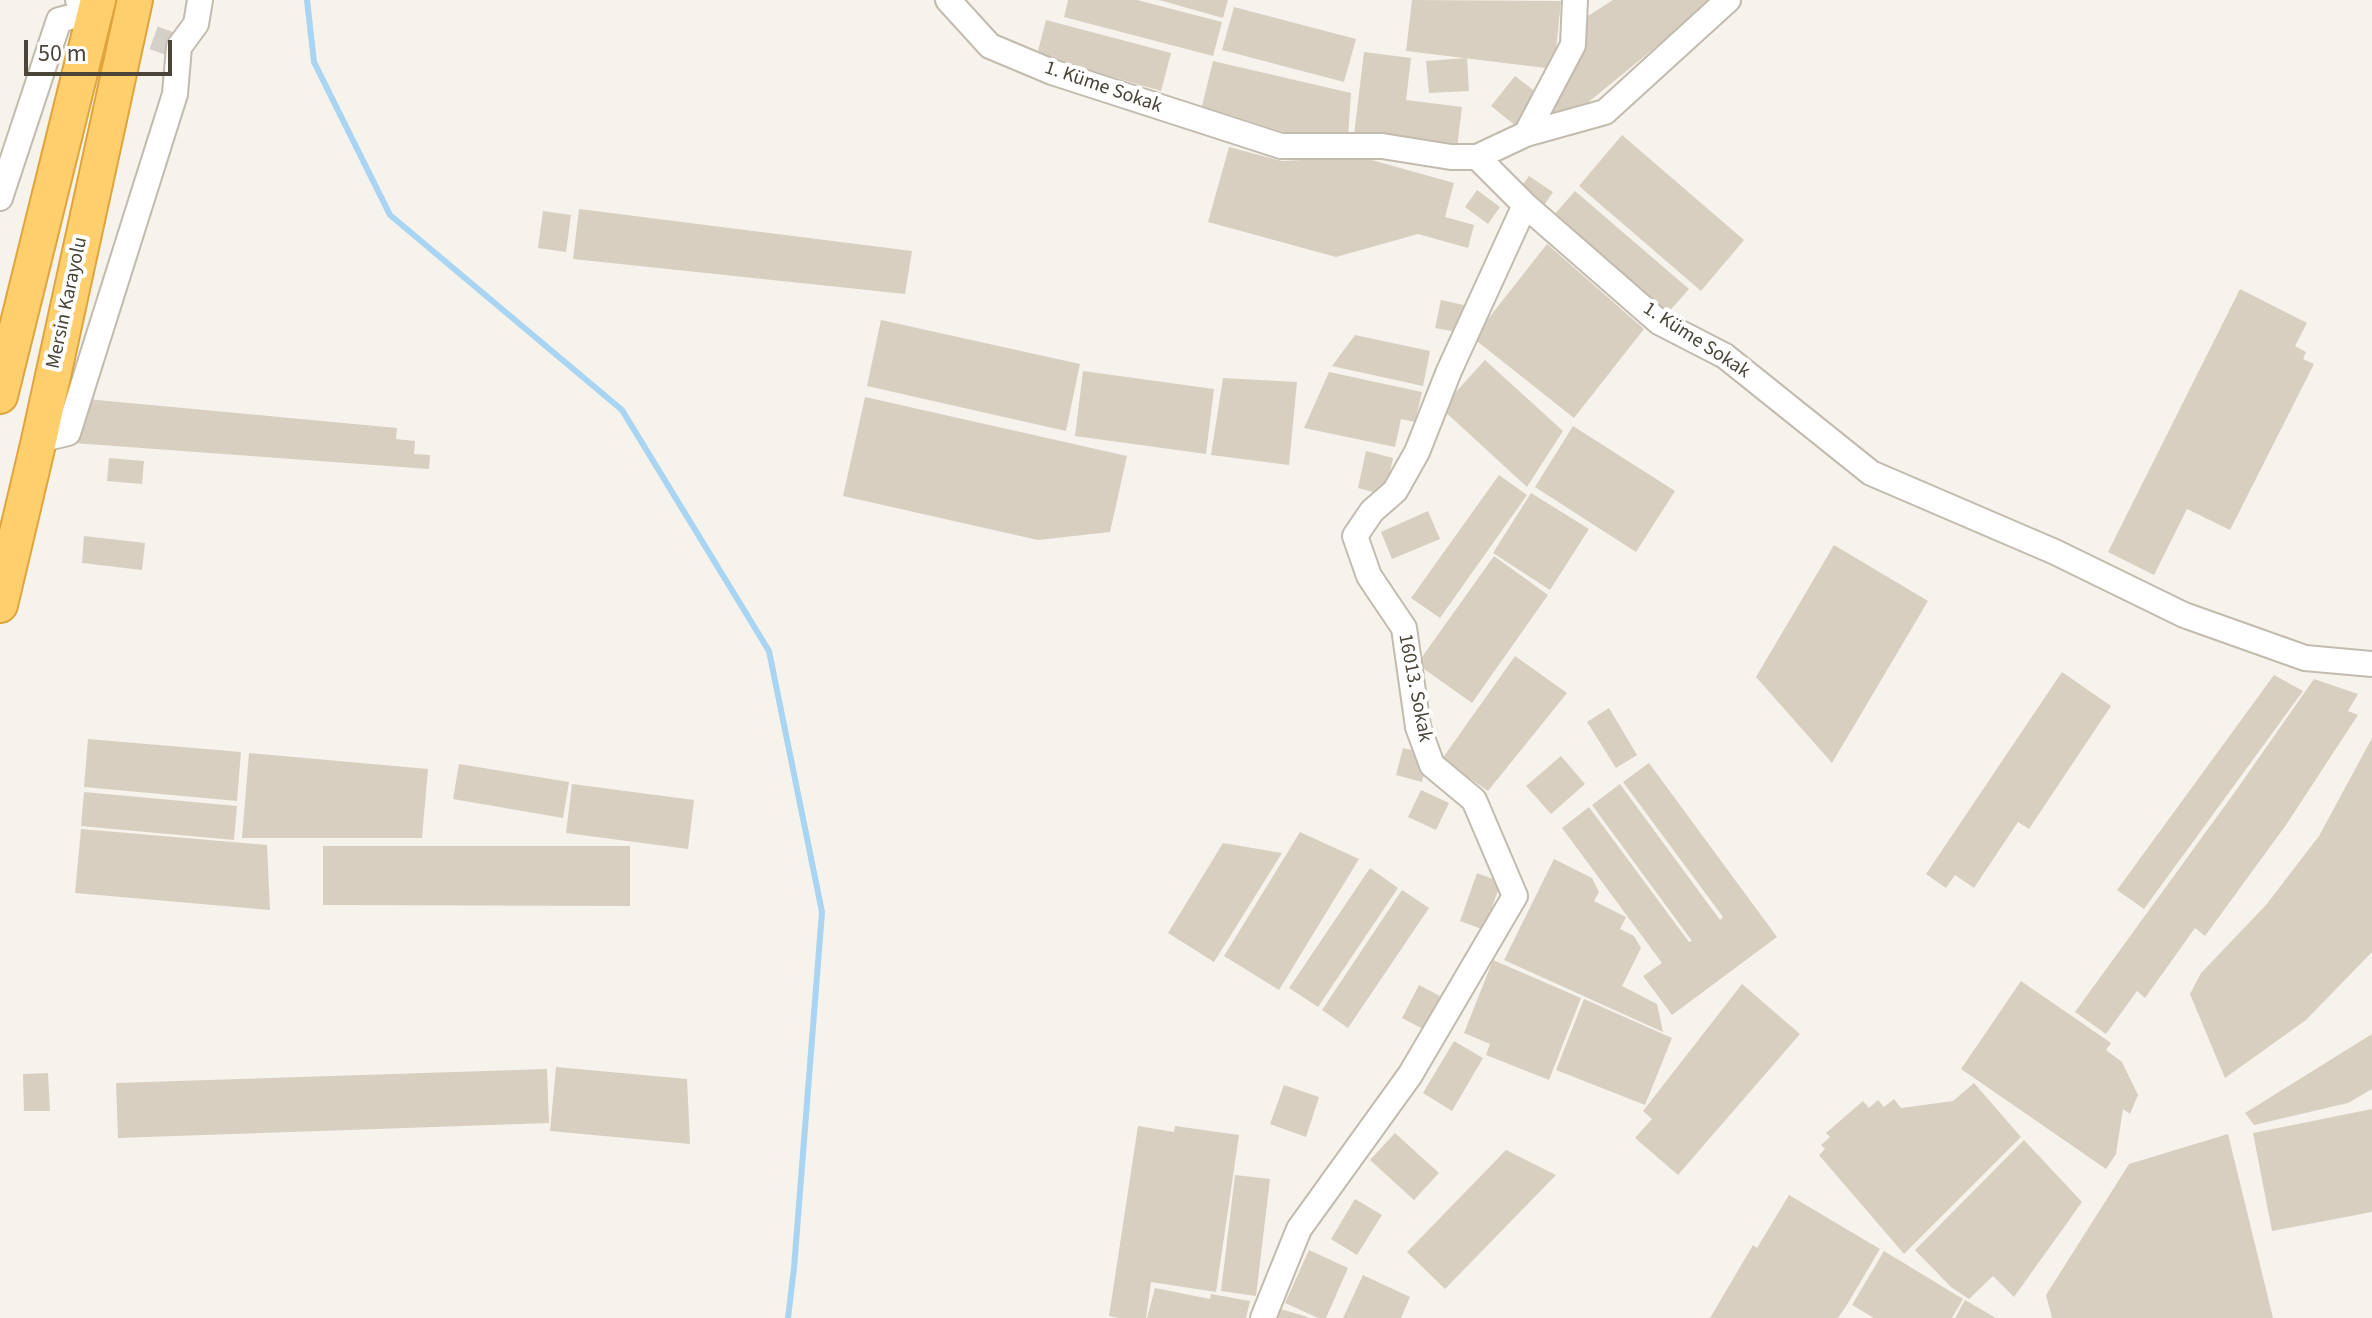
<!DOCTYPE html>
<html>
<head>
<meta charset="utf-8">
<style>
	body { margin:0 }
	#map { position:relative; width:2372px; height:1318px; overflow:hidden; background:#f6f3ec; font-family:"Source Sans 3",sans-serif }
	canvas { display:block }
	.scale { position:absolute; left:24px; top:40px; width:148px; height:36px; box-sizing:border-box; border:4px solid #4b4439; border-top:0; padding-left:10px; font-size:24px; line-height:28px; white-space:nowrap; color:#4b4439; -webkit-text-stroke:6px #fff; paint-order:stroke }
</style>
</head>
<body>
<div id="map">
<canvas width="2372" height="1318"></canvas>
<div class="scale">50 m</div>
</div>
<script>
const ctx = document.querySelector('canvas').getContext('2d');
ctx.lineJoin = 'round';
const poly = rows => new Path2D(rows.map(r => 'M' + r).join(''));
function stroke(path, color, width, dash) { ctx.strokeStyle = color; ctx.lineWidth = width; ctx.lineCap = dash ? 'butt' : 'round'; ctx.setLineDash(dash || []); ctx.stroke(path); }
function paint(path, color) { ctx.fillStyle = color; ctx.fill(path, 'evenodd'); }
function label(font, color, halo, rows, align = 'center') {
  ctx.font = font + ' "Source Sans 3",sans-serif'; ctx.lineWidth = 8; ctx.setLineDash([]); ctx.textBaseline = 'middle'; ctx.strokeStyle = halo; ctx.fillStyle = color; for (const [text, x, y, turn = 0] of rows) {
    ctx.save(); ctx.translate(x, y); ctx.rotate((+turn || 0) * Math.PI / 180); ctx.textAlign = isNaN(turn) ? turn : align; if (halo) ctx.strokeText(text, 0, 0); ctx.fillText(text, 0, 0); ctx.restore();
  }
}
stroke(poly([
	[307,0,314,62,390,215,622,410,769,651,822,912,794,1268,788,1318]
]), '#a9d4f2', 6);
paint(poly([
	[1068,0,1137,0,1222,22,1213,56,1064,17],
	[1159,0,1228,0,1223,18],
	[1412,0,1561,1,1554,69,1406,51],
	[1613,0,1713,0,1574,114,1548,114,1585,41,1577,23],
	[1234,7,1356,39,1344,82,1222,50],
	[1046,20,1171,53,1161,91,1037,55],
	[1364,52,1411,58,1406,100,1462,107,1457,148,1354,135],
	[1467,58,1469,91,1429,93,1426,61],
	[1213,61,1351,93,1348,137,1293,135,1202,106],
	[1515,76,1550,103,1526,134,1491,106],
	[1622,135,1744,240,1701,291,1579,186],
	[1229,147,1282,161,1361,157,1454,183,1445,217,1474,225,1468,248,1418,234,1336,257,1208,222],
	[1529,176,1553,192,1545,204,1520,188],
	[1477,190,1500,207,1488,224,1465,207],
	[1575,191,1689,289,1667,314,1553,216],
	[579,209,912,251,905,294,573,259],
	[543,211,571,215,566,252,538,248],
	[1547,244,1644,329,1574,418,1473,338],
	[2240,289,2307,323,2295,346,2306,352,2303,359,2314,364,2230,530,2187,509,2154,575,2108,552],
	[1441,300,1468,306,1462,333,1435,328],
	[881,320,1080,364,1066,431,867,386],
	[1355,335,1430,351,1423,386,1332,366],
	[1485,360,1563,431,1527,487,1441,408],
	[1083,371,1214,389,1206,454,1075,436],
	[1329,372,1422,392,1415,422,1401,419,1395,447,1304,428],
	[1223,378,1297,382,1289,465,1211,455],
	[865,397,1127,456,1110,532,1038,540,843,496],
	[76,398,397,428,396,439,415,441,414,454,430,455,429,469,73,443],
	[1573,426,1675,491,1636,552,1535,487],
	[1366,451,1393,458,1385,495,1358,488],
	[109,458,144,461,142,484,107,481],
	[1499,475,1527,495,1440,618,1411,598],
	[1531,493,1589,529,1550,590,1493,553],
	[1428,511,1440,539,1392,559,1381,532],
	[84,536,145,543,142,570,82,563],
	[1834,545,1928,601,1832,763,1756,677],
	[1494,556,1548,595,1472,703,1417,664],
	[1515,656,1567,693,1488,791,1442,759],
	[2062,672,2111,706,2029,829,2018,822,1974,888,1955,875,1946,888,1926,874],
	[2274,675,2303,691,2144,909,2117,890],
	[2314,679,2358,694,2348,711,2358,715,2286,825,2205,936,2195,928,2145,998,2137,991,2106,1034,2075,1012,2237,789],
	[1609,708,1637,755,1616,768,1587,722],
	[2372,738,2372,952,2306,1020,2225,1078,2190,994,2201,973,2266,905,2319,836],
	[88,739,241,752,237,801,84,787],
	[1403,748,1429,754,1422,782,1396,775],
	[249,753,428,769,422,838,242,838],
	[1561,756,1585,784,1551,814,1526,786],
	[1649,763,1777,937,1672,1015,1643,976,1662,963,1562,828,1589,807,1689,942,1692,941,1592,805,1620,784,1720,920,1723,917,1623,782],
	[459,764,569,782,563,818,453,799],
	[572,784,694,800,688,849,566,833],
	[1421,790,1449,803,1436,830,1408,817],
	[84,792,237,806,234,840,81,826],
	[81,829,267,845,270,910,75,893],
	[1300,832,1359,859,1279,990,1224,956],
	[1223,843,1282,853,1214,962,1168,933],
	[323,846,630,846,630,906,323,905],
	[1554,859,1592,878,1599,892,1594,901,1626,917,1620,929,1634,936,1641,948,1622,986,1657,1004,1663,1032,1504,960],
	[1370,868,1398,888,1318,1007,1289,988],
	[1477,873,1501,882,1484,930,1460,921],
	[1402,890,1429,908,1348,1028,1322,1010],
	[1493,960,1581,998,1549,1080,1486,1055,1490,1044,1464,1033],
	[2021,981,2111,1043,2106,1050,2122,1062,2138,1095,2130,1114,2123,1109,2116,1154,2106,1169,1961,1069],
	[1742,984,1800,1034,1678,1175,1635,1138,1652,1119,1643,1111],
	[1419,985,1440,996,1423,1029,1402,1018],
	[1584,999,1672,1038,1645,1105,1556,1070],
	[2372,1034,2372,1089,2348,1103,2254,1125,2245,1113],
	[1454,1041,1483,1058,1452,1111,1423,1093],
	[556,1067,687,1079,690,1144,550,1131],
	[547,1069,549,1123,118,1138,116,1083],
	[48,1073,50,1111,24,1111,23,1074],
	[1974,1083,2021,1137,1904,1254,1819,1155,1825,1149,1821,1145,1830,1137,1826,1133,1863,1101,1869,1108,1878,1100,1884,1107,1894,1099,1901,1108,1953,1101],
	[1284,1085,1319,1097,1306,1137,1270,1124],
	[2372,1109,2372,1212,2272,1231,2253,1133],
	[1138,1126,1174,1132,1175,1126,1239,1135,1216,1292,1151,1282,1146,1318,1119,1318,1109,1316],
	[1395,1133,1439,1173,1414,1200,1370,1160],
	[2228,1134,2273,1318,2052,1318,2046,1295,2129,1164],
	[2024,1140,2082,1202,2014,1297,1993,1276,1969,1299,1951,1287,1915,1250],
	[1506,1150,1556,1175,1445,1289,1407,1252],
	[1235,1175,1270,1179,1256,1296,1221,1291],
	[1789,1195,1880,1249,1848,1303,1838,1318,1710,1318,1753,1245,1757,1248],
	[1355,1199,1382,1215,1357,1255,1331,1239],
	[1309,1250,1348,1268,1326,1318,1318,1318,1285,1303],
	[1884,1251,1963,1299,1952,1318,1874,1318,1852,1305],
	[1363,1275,1410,1297,1401,1318,1343,1318],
	[1155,1288,1210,1299,1211,1294,1250,1301,1246,1318,1147,1318],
	[1965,1300,1996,1318,1955,1318],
	[1274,1307,1308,1317,1308,1318,1271,1318]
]), '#d8cfc1');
stroke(poly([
	[86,13,179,47]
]), '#d4d0c8', 24, [24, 12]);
const minor = poly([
	[948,0,990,46,1052,72,1281,146,1382,146,1451,157,1477,157,1525,205,1659,322,1725,356,1871,473,2055,552,2184,615,2305,658,2372,664],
	[1526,134,1605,112,1728,0],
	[1477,157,1526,134,1573,45,1575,0],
	[0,198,59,20,86,13,78,0],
	[39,440,68,433,175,94,179,47,196,24,200,0],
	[1263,1318,1299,1229,1410,1075,1515,896,1474,800,1432,765,1418,727,1404,628,1369,576,1355,536,1372,511,1395,491,1417,452,1449,371,1525,205]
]);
const highway = poly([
	[0,396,98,0],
	[0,605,39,440,135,0]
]);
stroke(minor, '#c2bbae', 28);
stroke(highway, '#e0a43c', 38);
stroke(minor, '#fff', 24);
stroke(highway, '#ffcf6e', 34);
label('20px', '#4b4439', '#fff', [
	["1. Küme Sokak",1103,88,19],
	["Mersin Karayolu",68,303,-78],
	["1. Küme Sokak",1696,341,33],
	["16013. Sokak",1414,688,79]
]);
</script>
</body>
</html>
